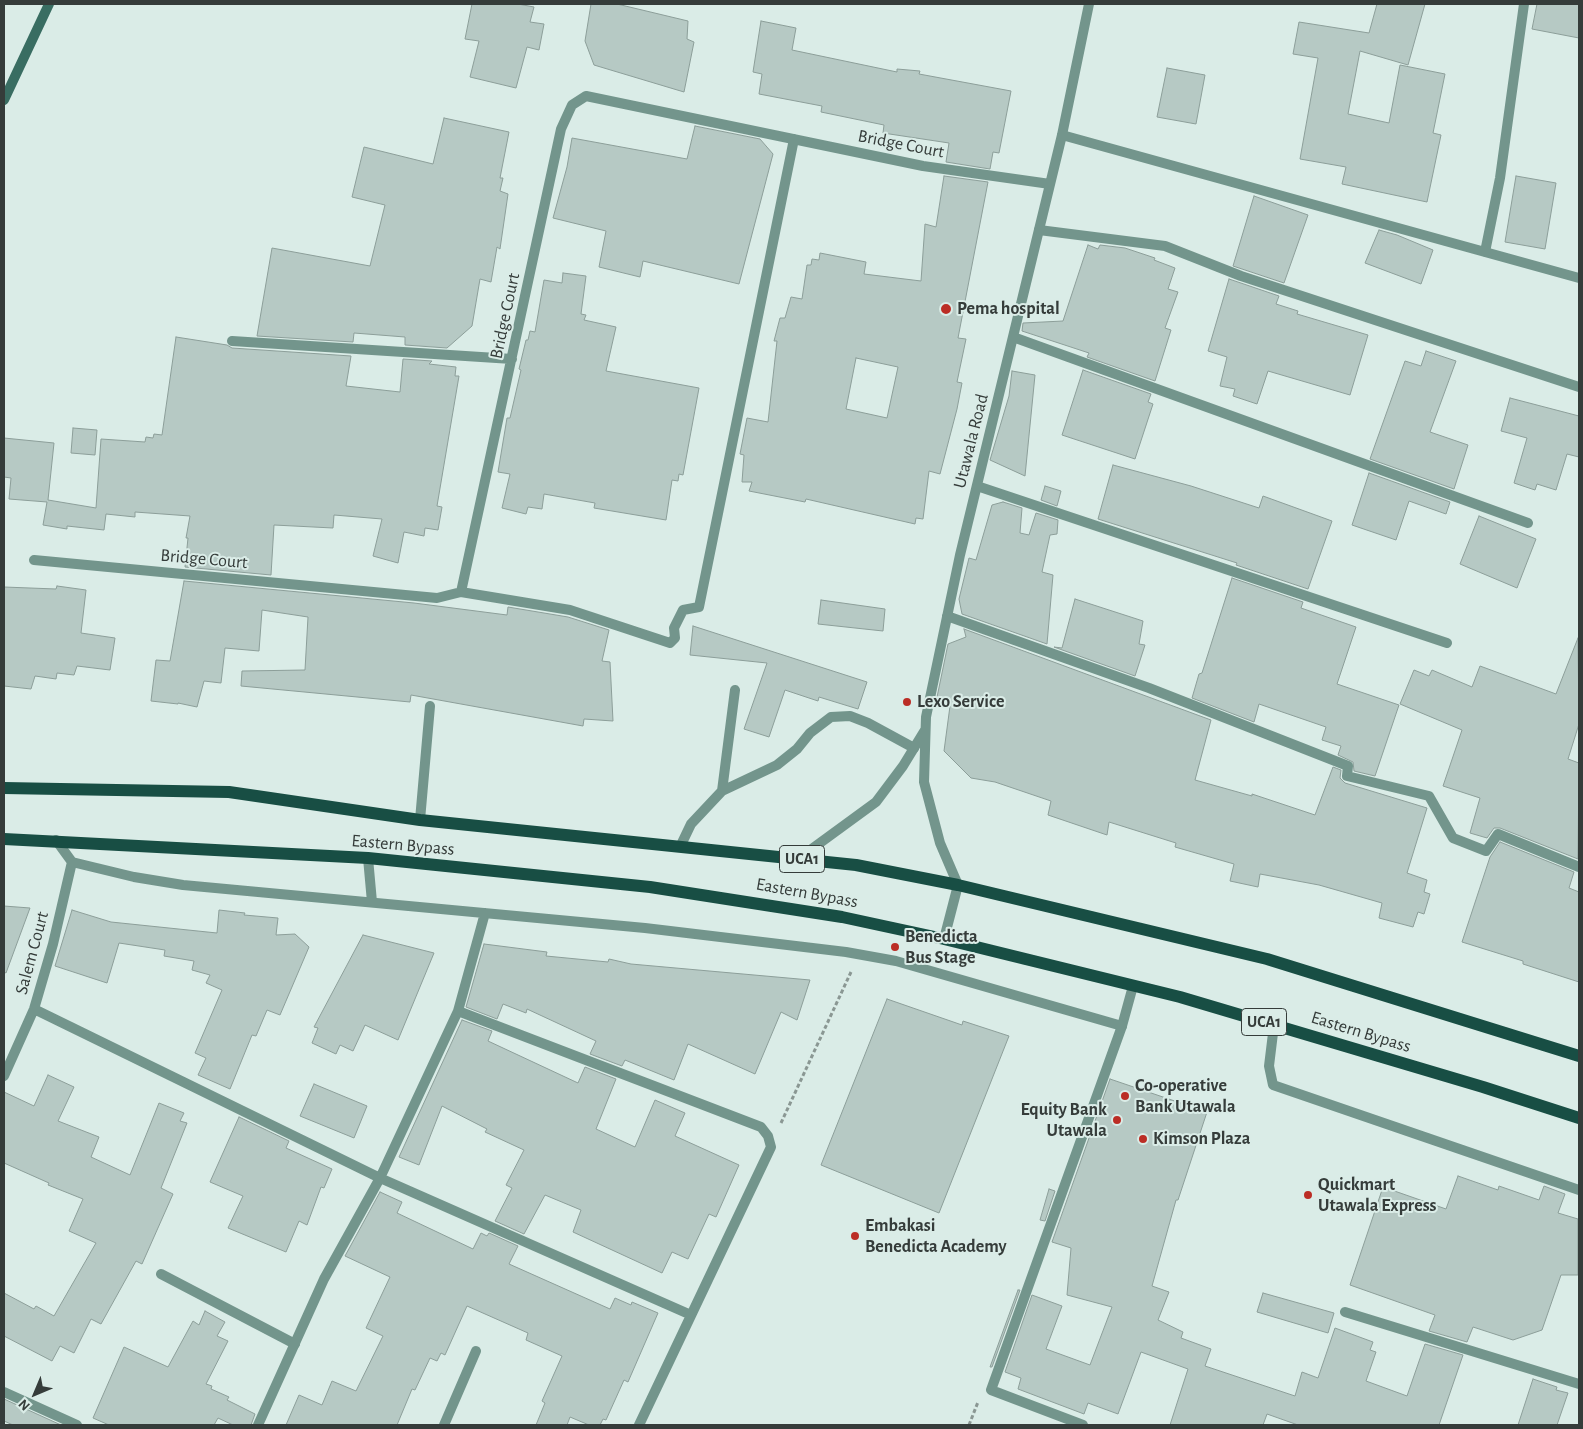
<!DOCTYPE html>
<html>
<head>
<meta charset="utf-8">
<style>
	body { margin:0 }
	#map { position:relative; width:1583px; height:1429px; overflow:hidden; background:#daece7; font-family:"Alegreya Sans",sans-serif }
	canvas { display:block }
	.frame { position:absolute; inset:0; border:5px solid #353c3a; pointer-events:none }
	.north { position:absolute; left:10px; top:1369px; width:50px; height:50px; -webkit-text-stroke:4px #daece7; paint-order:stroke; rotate:225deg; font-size:14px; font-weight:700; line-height:20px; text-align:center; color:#353c3a }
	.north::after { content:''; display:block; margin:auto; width:18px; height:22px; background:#353c3a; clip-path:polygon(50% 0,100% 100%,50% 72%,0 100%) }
</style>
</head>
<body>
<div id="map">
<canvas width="1583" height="1429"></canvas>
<div class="frame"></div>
<div class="north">N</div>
</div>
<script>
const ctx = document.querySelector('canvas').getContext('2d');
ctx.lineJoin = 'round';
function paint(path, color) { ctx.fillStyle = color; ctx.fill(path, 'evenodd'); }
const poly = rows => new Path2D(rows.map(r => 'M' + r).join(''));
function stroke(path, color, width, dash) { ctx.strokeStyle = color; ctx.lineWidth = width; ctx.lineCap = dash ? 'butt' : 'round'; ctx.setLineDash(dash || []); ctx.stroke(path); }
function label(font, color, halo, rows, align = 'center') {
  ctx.font = font + ' "Alegreya Sans",sans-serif'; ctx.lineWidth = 4; ctx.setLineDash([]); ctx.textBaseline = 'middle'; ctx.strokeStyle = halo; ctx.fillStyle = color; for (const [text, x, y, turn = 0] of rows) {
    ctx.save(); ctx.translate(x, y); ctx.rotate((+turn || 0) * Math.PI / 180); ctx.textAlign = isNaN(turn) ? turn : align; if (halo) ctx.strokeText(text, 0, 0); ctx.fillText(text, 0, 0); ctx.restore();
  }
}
const building = poly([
	[472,4,518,4,534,7,530,22,544,24,539,50,527,47,516,88,470,77,479,41,465,39,472,4],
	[591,4,617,4,688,21,687,39,694,42,684,92,594,65,585,41,591,4],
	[1377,4,1425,4,1408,65,1360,51,1348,114,1389,123,1400,65,1445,74,1433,133,1441,135,1427,202,1342,184,1346,167,1300,159,1318,58,1293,54,1299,22,1369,33,1377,4],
	[1537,4,1579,4,1579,38,1532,29,1537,4],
	[761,21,796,28,792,50,897,72,897,69,920,71,919,74,1011,91,999,153,993,152,990,169,946,162,949,143,883,133,884,125,821,112,822,106,759,94,762,74,753,72,761,21],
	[1167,68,1205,75,1196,124,1157,117,1167,68],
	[444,118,509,132,500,178,503,178,500,191,508,194,500,249,497,247,491,282,480,279,472,326,447,348,405,345,405,337,354,333,353,342,257,336,272,248,370,266,385,205,352,197,364,147,433,164,444,118],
	[695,126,760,139,773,154,739,284,643,261,640,277,599,267,606,231,553,218,567,167,572,138,687,159,695,126],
	[944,176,988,182,958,338,966,339,957,382,962,383,957,409,940,474,929,471,923,519,916,518,915,524,806,499,805,502,749,491,752,482,742,482,744,455,740,454,747,418,768,422,777,341,774,341,780,318,785,318,791,297,802,299,807,265,811,265,812,259,819,260,820,253,866,262,864,274,921,281,925,224,936,227,944,176],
	[856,358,898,367,887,418,846,409,856,358],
	[1516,176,1556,183,1545,249,1505,242,1516,176],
	[1254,196,1308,215,1284,283,1233,266,1254,196],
	[1379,230,1397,235,1433,250,1421,284,1365,263,1379,230],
	[1088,245,1098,249,1100,245,1125,248,1155,258,1154,260,1175,268,1168,289,1178,292,1165,328,1171,330,1155,381,1087,357,1089,353,1022,331,1023,323,1063,321,1088,245],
	[563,273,586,276,581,314,586,315,584,320,616,327,606,371,699,388,683,475,679,474,678,481,672,480,666,520,594,508,595,503,544,494,542,509,528,507,526,514,502,508,510,474,498,472,507,418,510,418,521,370,519,369,526,340,528,340,530,331,535,332,544,280,562,283,563,273],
	[1229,279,1279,296,1276,304,1298,311,1297,314,1368,335,1350,395,1268,371,1257,404,1233,396,1235,389,1220,386,1227,357,1208,351,1229,279],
	[176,337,227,345,232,348,351,356,346,386,400,392,403,359,432,361,429,364,456,367,455,376,459,376,437,506,442,507,438,530,425,528,424,536,404,532,398,563,373,556,382,519,334,515,333,528,274,525,271,575,185,567,188,538,186,538,190,516,135,512,135,517,106,514,104,530,67,526,67,529,43,525,47,502,9,499,11,478,4,477,4,438,54,443,48,500,96,508,101,439,145,442,146,437,153,438,154,434,162,435,176,337],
	[1426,351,1456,361,1430,432,1468,445,1454,489,1370,459,1405,361,1421,366,1426,351],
	[1083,370,1151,394,1148,402,1153,404,1135,459,1062,435,1083,370],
	[1012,371,1035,375,1025,476,990,460,1009,396,1012,371],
	[1510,398,1579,416,1579,457,1567,454,1556,490,1537,484,1535,490,1514,483,1527,438,1501,431,1510,398],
	[73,428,97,430,95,455,71,453,73,428],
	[1113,465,1191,486,1259,508,1263,496,1332,521,1308,589,1236,565,1237,563,1098,519,1113,465],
	[1369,473,1450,502,1446,514,1409,501,1396,540,1352,525,1369,473],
	[1045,486,1061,491,1057,506,1041,500,1045,486],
	[1003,502,1022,508,1020,533,1029,535,1036,513,1058,520,1057,534,1050,535,1042,572,1053,575,1047,644,962,614,959,599,969,558,976,560,992,505,1003,502],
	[1479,516,1536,539,1517,588,1460,564,1479,516],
	[1232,578,1303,602,1301,608,1356,627,1337,684,1399,705,1375,776,1354,771,1353,762,1338,755,1341,746,1322,740,1326,727,1259,704,1254,722,1192,698,1199,674,1202,673,1232,578],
	[184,581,414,603,507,615,508,607,568,617,609,630,602,661,610,662,613,721,584,719,583,726,411,695,410,702,241,686,242,671,305,670,308,617,262,610,259,651,225,648,221,683,204,681,197,707,178,703,178,704,151,701,156,660,170,661,184,581],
	[57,586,86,590,81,633,115,638,110,670,77,666,74,675,57,673,56,679,35,676,31,689,4,686,4,587,56,589,57,586],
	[1075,599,1143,621,1139,644,1145,645,1135,676,1054,647,1062,648,1075,599],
	[821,600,885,609,883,631,818,624,821,600],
	[693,626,867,682,858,709,819,697,818,701,785,690,769,737,744,729,767,663,690,655,693,626],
	[964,629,1211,720,1195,780,1252,796,1252,794,1315,815,1333,767,1341,770,1340,778,1345,783,1427,808,1407,873,1427,880,1424,892,1430,894,1424,914,1418,912,1413,927,1379,918,1382,903,1319,885,1260,874,1258,887,1230,881,1234,864,1175,847,1176,843,1109,822,1107,835,1048,815,1051,801,995,782,971,778,944,751,950,706,936,702,948,644,966,637,964,629],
	[1578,638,1579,724,1568,759,1579,763,1578,859,1500,828,1494,828,1487,838,1470,833,1480,798,1443,786,1462,730,1400,704,1414,670,1429,676,1432,670,1472,687,1480,666,1556,694,1578,638],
	[1500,842,1574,872,1569,888,1579,892,1579,982,1523,964,1523,961,1462,942,1490,857,1500,842],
	[4,906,30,908,6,973,4,972,4,906],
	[72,910,111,922,217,933,219,910,245,913,244,915,278,918,276,935,295,934,309,947,280,1015,267,1010,256,1036,252,1035,230,1089,198,1075,206,1058,195,1053,222,990,206,983,210,975,192,970,194,961,164,956,165,950,119,943,107,983,55,966,72,910],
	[363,935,434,953,398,1040,365,1025,353,1051,340,1045,336,1054,312,1043,318,1028,314,1027,363,935],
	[484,944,547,952,546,956,608,962,609,959,631,964,810,980,797,1020,781,1012,755,1074,688,1044,674,1080,625,1060,622,1066,590,1054,596,1041,527,1009,526,1013,503,1004,497,1019,466,1007,484,944],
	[887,999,962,1025,963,1021,1009,1036,939,1213,821,1165,887,999],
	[462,1020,492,1031,488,1041,578,1083,585,1067,616,1079,596,1129,635,1147,655,1100,685,1113,675,1136,739,1165,716,1217,709,1214,688,1259,672,1252,662,1273,573,1232,581,1210,545,1195,524,1234,495,1221,512,1188,506,1185,524,1150,485,1132,487,1129,442,1106,419,1165,399,1157,462,1020],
	[48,1075,74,1087,58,1121,99,1137,91,1157,130,1175,159,1103,184,1113,180,1121,187,1123,161,1188,173,1194,142,1264,136,1261,101,1324,91,1319,74,1353,60,1346,52,1361,4,1336,4,1293,34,1309,36,1306,54,1316,96,1243,69,1231,83,1199,48,1185,49,1183,4,1163,4,1092,34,1106,48,1075],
	[1110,1079,1207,1112,1178,1200,1176,1200,1152,1286,1169,1292,1158,1320,1183,1332,1181,1338,1211,1349,1205,1366,1295,1396,1302,1372,1318,1378,1335,1328,1373,1342,1370,1350,1376,1352,1366,1381,1407,1396,1425,1344,1463,1355,1439,1425,1298,1425,1267,1414,1263,1425,1170,1425,1188,1369,1141,1352,1118,1414,1088,1403,1084,1414,1018,1389,1021,1378,1005,1372,1032,1295,1062,1306,1046,1349,1090,1365,1112,1307,1067,1295,1071,1248,1052,1242,1110,1079],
	[314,1084,367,1106,354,1138,300,1116,314,1084],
	[239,1117,289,1141,286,1148,332,1169,324,1188,321,1187,307,1225,299,1221,286,1252,228,1228,243,1196,210,1182,239,1117],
	[1458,1176,1498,1190,1499,1186,1539,1200,1544,1186,1565,1194,1558,1213,1578,1219,1578,1275,1561,1275,1542,1330,1513,1340,1473,1327,1467,1342,1429,1331,1435,1315,1350,1285,1383,1187,1446,1209,1458,1176],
	[1049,1189,1055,1191,1045,1221,1040,1220,1049,1189],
	[380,1192,402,1202,397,1213,473,1249,481,1233,487,1236,489,1233,518,1246,509,1264,610,1309,615,1298,631,1305,632,1302,658,1313,628,1382,624,1380,606,1420,603,1419,600,1425,589,1425,570,1417,567,1425,536,1425,545,1403,542,1401,562,1356,526,1340,528,1333,467,1306,445,1355,441,1353,437,1361,430,1358,415,1390,412,1389,397,1425,286,1425,299,1395,322,1405,332,1381,356,1391,383,1336,366,1328,390,1277,345,1256,380,1192],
	[1018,1290,1020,1290,992,1367,990,1367,1018,1290],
	[1263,1293,1334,1313,1328,1333,1257,1312,1263,1293],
	[205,1311,225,1322,217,1336,228,1341,206,1384,212,1386,211,1389,229,1397,227,1400,255,1414,251,1425,233,1425,218,1418,214,1425,109,1425,93,1418,124,1347,168,1367,193,1321,199,1325,205,1311],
	[1533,1379,1557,1387,1556,1390,1568,1393,1557,1425,1518,1425,1533,1379],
	[4,1399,61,1425,13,1425,4,1421,4,1399]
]);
paint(building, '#b6c9c4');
stroke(building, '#8c9e99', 1);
stroke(poly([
	[781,1123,851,972],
	[969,1425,978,1402]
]), '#8a9793', 3, [4, 2.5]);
stroke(poly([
	[1039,230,1165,246,1241,276,1579,387],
	[722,791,777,765,797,749,810,733,831,717,850,716,868,723,914,748],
	[420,820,430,706],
	[680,847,691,824,722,791,735,690],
	[161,1274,295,1344],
	[1083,1425,991,1390,1122,1026,1133,986]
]), '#73958c', 10);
stroke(poly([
	[1062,135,1579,278],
	[1485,252,1500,178,1524,4],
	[1013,337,1528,523],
	[232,341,512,359],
	[977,486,1447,643],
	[34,560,437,598,461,592,561,129,572,105,586,96,923,166,1050,184],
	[461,592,570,610,670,643,675,638,674,628,683,610,699,607,794,139],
	[947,616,1149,688,1348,766,1347,776,1429,796,1453,838,1486,851,1498,834,1579,867],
	[56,840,72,862,134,877,183,885,645,928,846,952,896,961,1122,1026],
	[368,858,372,902],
	[798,859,876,802,903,766,925,730],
	[944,939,958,885,940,843,924,782,926,717,960,555,1062,135,1089,4],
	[34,1009,380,1178,691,1315],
	[458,1011,761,1127,768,1136,771,1147,639,1425],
	[1274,1025,1269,1066,1273,1085,1579,1190],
	[4,1076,34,1009,53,944,72,862],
	[1345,1312,1579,1384],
	[4,1392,77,1425],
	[258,1425,324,1279,380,1178,458,1011,485,913],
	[444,1425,476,1351]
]), '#73958c', 10);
stroke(poly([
	[4,100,49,4]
]), '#396d62', 10);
stroke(poly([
	[4,788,229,792,420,820,856,865,958,885,1267,959,1579,1056],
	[4,839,368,858,650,887,842,917,944,939,1180,997,1483,1087,1579,1118]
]), '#184e44', 12);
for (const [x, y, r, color] of [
	[946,309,6,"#bb2d25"],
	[907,702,5,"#bb2d25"],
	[895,947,5,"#bb2d25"],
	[1125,1096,5,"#bb2d25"],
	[1117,1120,5,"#bb2d25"],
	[1143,1139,5,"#bb2d25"],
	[1308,1195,5,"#bb2d25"],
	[855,1236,5,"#bb2d25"]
]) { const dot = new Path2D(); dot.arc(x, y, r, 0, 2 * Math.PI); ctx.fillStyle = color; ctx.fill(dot); stroke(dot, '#daece7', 2); }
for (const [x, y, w] of [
	[802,859,45],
	[1264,1022,45]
]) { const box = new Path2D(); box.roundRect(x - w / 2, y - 13.5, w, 27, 4); ctx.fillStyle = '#daece7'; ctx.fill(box); stroke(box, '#353c3a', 1); }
label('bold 16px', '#353c3a', null, [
	["UCA1",802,859],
	["UCA1",1264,1022]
]);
label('18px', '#353c3a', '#daece7', [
	["Bridge Court",901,144,11],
	["Bridge Court",505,316,-78],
	["Utawala Road",971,441,-76],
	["Bridge Court",204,559,5],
	["Eastern Bypass",403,845,5],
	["Eastern Bypass",807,893,10],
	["Salem Court",32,953,-75],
	["Eastern Bypass",1361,1032,17]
]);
label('bold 18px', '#353c3a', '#daece7', [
	["Pema hospital",957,309],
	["Lexo Service",917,702],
	["Benedicta",905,937],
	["Bus Stage",905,958],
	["Co-operative",1135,1086],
	["Bank Utawala",1135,1107],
	["Equity Bank",1107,1110,"right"],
	["Utawala",1107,1131,"right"],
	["Kimson Plaza",1153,1139],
	["Quickmart",1318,1185],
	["Utawala Express",1318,1206],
	["Embakasi",865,1226],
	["Benedicta Academy",865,1247]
], 'left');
</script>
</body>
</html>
